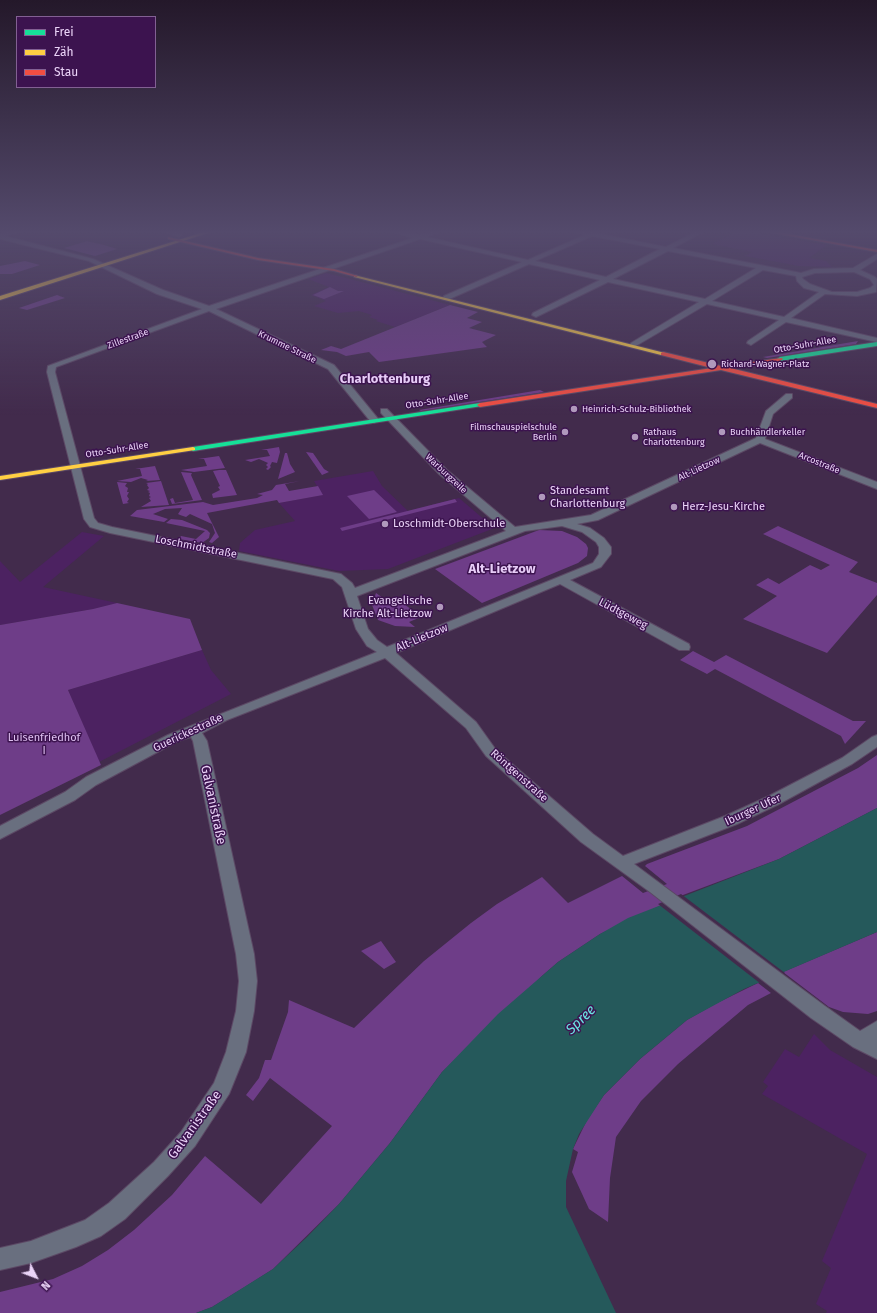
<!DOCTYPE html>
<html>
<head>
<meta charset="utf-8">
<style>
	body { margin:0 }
	#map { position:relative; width:877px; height:1313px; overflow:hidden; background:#422b4c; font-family:"Fira Sans",sans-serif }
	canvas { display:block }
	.legend { position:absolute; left:16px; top:16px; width:140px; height:72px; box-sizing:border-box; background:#3c134f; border:1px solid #826093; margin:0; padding:5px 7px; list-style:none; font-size:12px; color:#ebd4f8 }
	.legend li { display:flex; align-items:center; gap:8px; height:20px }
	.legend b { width:20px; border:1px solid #826093 }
	.north { position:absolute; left:16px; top:1257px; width:40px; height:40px; -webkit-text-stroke:3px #3c134f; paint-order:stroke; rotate:132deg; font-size:11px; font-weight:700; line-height:16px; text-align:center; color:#ebd4f8 }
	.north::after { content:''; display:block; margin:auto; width:14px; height:18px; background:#ebd4f8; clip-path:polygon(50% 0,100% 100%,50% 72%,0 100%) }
</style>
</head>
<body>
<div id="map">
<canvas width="877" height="1313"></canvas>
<ul class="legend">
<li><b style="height:5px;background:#16e098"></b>Frei</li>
<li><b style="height:5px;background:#ffcf43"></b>Zäh</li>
<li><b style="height:5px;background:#f24e42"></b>Stau</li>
</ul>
<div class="north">N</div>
</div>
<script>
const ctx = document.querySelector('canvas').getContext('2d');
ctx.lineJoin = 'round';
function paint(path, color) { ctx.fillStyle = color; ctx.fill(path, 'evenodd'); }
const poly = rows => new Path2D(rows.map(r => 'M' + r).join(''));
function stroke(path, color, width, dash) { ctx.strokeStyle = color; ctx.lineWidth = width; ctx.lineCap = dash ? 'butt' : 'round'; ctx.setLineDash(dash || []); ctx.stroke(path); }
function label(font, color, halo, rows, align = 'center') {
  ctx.font = font + ' "Fira Sans",sans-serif'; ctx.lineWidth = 3; ctx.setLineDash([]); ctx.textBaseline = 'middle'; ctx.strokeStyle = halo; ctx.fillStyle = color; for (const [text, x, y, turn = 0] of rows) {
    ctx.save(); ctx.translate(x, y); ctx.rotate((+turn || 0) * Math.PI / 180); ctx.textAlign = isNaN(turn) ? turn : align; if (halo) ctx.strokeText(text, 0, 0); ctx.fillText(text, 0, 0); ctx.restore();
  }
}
paint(poly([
	[737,231,746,231,827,245,809,258,826,261,832,267,799,266,745,256,752,252,712,244],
	[326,273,346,278,450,305,395,327,376,321,378,320,369,317,372,315,359,311,338,313,314,306,326,301,311,295,329,287,308,279],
	[373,471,382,486,408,511,459,498,493,527,492,529,388,569,339,571,239,551,240,543,255,530,295,521,279,503,322,495,314,481],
	[82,532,104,536,43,587,117,603,93,609,0,625,0,561,20,582],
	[202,650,211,670,231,694,99,762,68,690],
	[814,1034,830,1050,877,1077,877,1313,826,1313,827,1311,816,1304,831,1268,822,1261,867,1154,762,1094,768,1086,763,1082,785,1049,799,1057]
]), '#4c2261');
paint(poly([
	[87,241,104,245,117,249,95,256,64,248],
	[25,261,40,265,12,274,0,274,0,266],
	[330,287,338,291,344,291,324,299,313,295],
	[57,295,65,298,27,310,19,308],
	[450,305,478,312,467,318,482,322,469,328,496,335,482,342,487,347,379,362,369,352,346,356,337,352,321,350,331,346,341,349],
	[858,341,856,344,767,358,763,357],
	[540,390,544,392,421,411,419,410],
	[279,447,280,452,277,463,272,462,270,466,271,467,268,470,266,469,268,467,266,465,268,463,259,459,251,462,245,460,270,456,267,450,261,450],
	[306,452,313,453,324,469,329,472,322,475],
	[285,453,287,453,290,464,295,472,278,479],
	[219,456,225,468,194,472,181,470,207,466,204,459,198,459],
	[155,466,160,480,146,481,148,480,141,478,131,482,117,481,142,476,140,469,135,469],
	[219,470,226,470,237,495,213,498,212,494,220,490,218,487,220,486,213,471],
	[181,472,192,473,191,475,202,500,172,504,170,499,173,498,175,503,193,500],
	[161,481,169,505,141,507,151,501,149,498,151,497,149,496,150,493,148,492,150,491,147,490,149,488,147,485,148,484,146,483],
	[300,481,285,484,289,491,318,486,323,495,279,503,277,500,207,513,219,537,212,543,209,542,215,533,212,524,190,514,186,517,180,515,178,514,182,508,165,509,153,514,168,519,164,522,130,516,137,510,203,502,213,505,257,498,263,495,257,494,272,490,276,485],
	[117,482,127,483,125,486,128,488,127,492,129,492,127,496,129,499,127,502,129,503,123,504],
	[374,490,397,512,369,519,347,496],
	[455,499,457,502,342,531,340,528],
	[171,519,182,520,207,530,210,533,209,538,202,543,179,539,181,536,196,539,205,531,166,523],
	[778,526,858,562,849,572,877,583,877,595,827,653,743,619,777,596,756,585,768,578,779,584,810,565,821,570,830,565,763,534],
	[539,530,562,531,577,537,586,544,588,548,587,556,578,563,482,603,435,569],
	[376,593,390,603,399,600,421,617,409,622,415,627,395,626,378,620,372,605],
	[117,603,190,619,202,650,68,690,101,765,0,815,0,625,93,609],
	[693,651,714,662,726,655,853,721,866,721,845,744,841,736,715,669,707,674,680,660],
	[877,755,877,808,779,859,683,895,600,934,558,962,543,975,442,1072,390,1143,339,1204,273,1269,243,1288,212,1307,196,1313,0,1313,0,1292,53,1279,82,1266,108,1250,134,1230,172,1195,205,1156,261,1204,332,1126,270,1078,253,1101,246,1095,259,1078,265,1060,271,1060,288,1012,289,1000,354,1028,424,961,471,923,497,904,542,877,568,903,622,876,643,893,667,884,645,866,647,864,747,826,858,768],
	[877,932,877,1011,868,1014,843,1012,829,1007,783,972],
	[381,941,396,962,384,969,361,951],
	[758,983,771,993,748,1005,678,1064,641,1101,616,1137,610,1178,608,1222,589,1209,572,1172,578,1152,573,1149,587,1120,604,1095,640,1059,687,1020,715,1004]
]), '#6e3d88');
paint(poly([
	[877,808,877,932,744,989,687,1020,640,1059,604,1095,579,1134,573,1149,566,1181,566,1207,616,1313,196,1313,212,1307,273,1269,307,1237,339,1204,390,1143,442,1072,498,1014,558,962,600,934,628,918,779,859]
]), '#25595b');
paint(poly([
	[681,894,785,973,761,984,658,904]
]), '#422b4c');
const street = poly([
	[11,231,21,231,5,236,93,259,163,290,209,306,413,238,389,231,401,231,419,235,432,231,441,231,427,237,528,260,585,235,573,231,586,231,666,247,697,231,705,231,673,248,801,273,814,269,853,268,877,254,877,259,860,270,875,277,877,279,876,292,857,296,825,294,791,318,877,338,877,342,786,322,751,345,747,343,748,341,779,320,707,304,634,347,630,345,631,343,699,302,608,282,536,317,532,315,533,313,600,280,529,264,447,300,443,298,444,296,522,262,420,239,216,309,334,365,379,420,374,423,371,422,328,369,209,311,56,367,55,372,94,518,98,523,112,527,341,574,352,583,355,588,506,531,439,474,381,413,381,409,387,409,447,470,515,527,591,515,756,438,766,411,786,394,792,394,792,398,773,414,765,439,877,482,877,489,760,443,598,520,577,524,590,528,604,538,611,547,611,554,601,567,570,580,689,644,690,647,689,650,679,650,560,584,396,653,476,722,496,750,593,834,623,856,725,816,769,796,842,758,872,737,877,735,877,747,852,764,779,804,737,824,634,864,825,1006,860,1031,877,1021,877,1059,853,1047,811,1018,650,892,581,842,486,756,466,728,385,658,227,720,202,733,207,741,254,954,257,981,254,1011,246,1052,229,1094,195,1146,168,1176,125,1219,101,1236,76,1247,31,1263,0,1270,0,1248,31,1241,85,1220,109,1203,154,1162,181,1132,214,1083,226,1052,236,1011,239,981,236,954,193,741,191,737,178,741,96,785,75,800,0,839,0,826,65,792,86,777,168,735,377,652,367,646,356,629,342,587,333,579,110,533,90,527,84,519,47,372,48,366,202,309,157,294,89,261,0,239,0,234,11,231],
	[592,236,660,249,606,277,535,261,592,236],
	[668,251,756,268,705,299,613,279,668,251],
	[763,270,796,276,797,281,804,288,819,292,784,317,712,301,763,270],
	[854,272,870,279,874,285,870,288,857,292,832,292,810,284,803,279,802,277,815,273,854,272],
	[562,526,582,532,596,542,599,547,599,554,593,563,387,647,377,640,368,629,357,596,525,531,562,526],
	[163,231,173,231,182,235,179,237,163,231]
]);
const fast = poly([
	[877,342,877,346,780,361,777,359,780,357,877,342],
	[480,403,482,404,482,406,193,451,190,449,193,447,480,403]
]);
const slow = poly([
	[207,231,214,231,0,300,0,296,207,231],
	[354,275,665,353,666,354,661,355,354,277,354,275],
	[193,447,195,448,195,450,0,480,0,476,193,447]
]);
const jam = poly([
	[762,231,772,231,877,250,877,252,762,231],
	[168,237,258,258,334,269,358,276,356,277,334,271,258,260,168,239,168,237],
	[663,352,721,366,782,358,783,359,780,361,730,368,877,404,877,408,721,370,480,407,477,405,480,403,712,368,661,355,661,353,663,352]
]);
stroke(street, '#5c4965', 2);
stroke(fast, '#5c4965', 2);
stroke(slow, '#5c4965', 2);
stroke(jam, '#5c4965', 2);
paint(street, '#696f7f');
paint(fast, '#16e098');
paint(slow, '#ffcf43');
paint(jam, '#f24e42');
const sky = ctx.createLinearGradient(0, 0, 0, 415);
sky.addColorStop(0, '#24182a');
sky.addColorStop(0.56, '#544a6c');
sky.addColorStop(1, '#544a6c00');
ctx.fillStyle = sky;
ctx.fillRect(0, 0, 877, 415);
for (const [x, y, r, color] of [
	[712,364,5,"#b099bc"],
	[574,409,4,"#b099bc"],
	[565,432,4,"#b099bc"],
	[722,432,4,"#b099bc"],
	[635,437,4,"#b099bc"],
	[542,497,4,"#b099bc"],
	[674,507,4,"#b099bc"],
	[385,524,4,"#b099bc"],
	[440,607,4,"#b099bc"]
]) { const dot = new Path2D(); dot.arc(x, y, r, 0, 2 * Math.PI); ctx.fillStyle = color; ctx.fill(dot); stroke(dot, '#3c134f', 1.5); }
label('9px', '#ebd4f8', '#3c134f', [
	["Zillestraße",128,339,-20],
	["Otto-Suhr-Allee",805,345,-10],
	["Krumme Straße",287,347,26],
	["Otto-Suhr-Allee",437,401,-9],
	["Otto-Suhr-Allee",117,450,-9],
	["Arcostraße",819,463,22],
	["Alt-Lietzow",699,469,-25],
	["Warburgzeile",446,474,43]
]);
label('9px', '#ebd4f8', '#3c134f', [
	["Richard-Wagner-Platz",721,364],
	["Heinrich-Schulz-Bibliothek",582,409],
	["Filmschauspielschule",557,427,"right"],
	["Berlin",557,437,"right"],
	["Rathaus",643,432],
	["Charlottenburg",643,442],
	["Buchhändlerkeller",730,432]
], 'left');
label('11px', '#ebd4f8', '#3c134f', [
	["Standesamt",550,491],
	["Charlottenburg",550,504],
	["Herz-Jesu-Kirche",682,507],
	["Loschmidt-Oberschule",393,524],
	["Evangelische",432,601,"right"],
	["Kirche Alt-Lietzow",432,614,"right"]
], 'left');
label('11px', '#ebd4f8', '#3c134f', [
	["Loschmidtstraße",196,547,11],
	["Lüdtgeweg",623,614,28],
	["Alt-Lietzow",422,638,-23],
	["Guerickestraße",188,733,-25],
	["Röntgenstraße",519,776,42],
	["Iburger Ufer",753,810,-25]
]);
label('11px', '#dfc1f1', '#3c134f', [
	["Luisenfriedhof",44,738],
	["I",44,751]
]);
label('bold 13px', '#e7ccf7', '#3c134f', [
	["Charlottenburg",385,379]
]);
label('bold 13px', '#e7ccf7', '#3c134f', [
	["Alt-Lietzow",502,569]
]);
label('13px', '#ebd4f8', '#3c134f', [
	["Galvanistraße",213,805,78],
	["Galvanistraße",195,1125,-54]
]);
label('italic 14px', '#6ae5e2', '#3c134f', [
	["Spree",581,1020,-44]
]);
</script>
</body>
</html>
